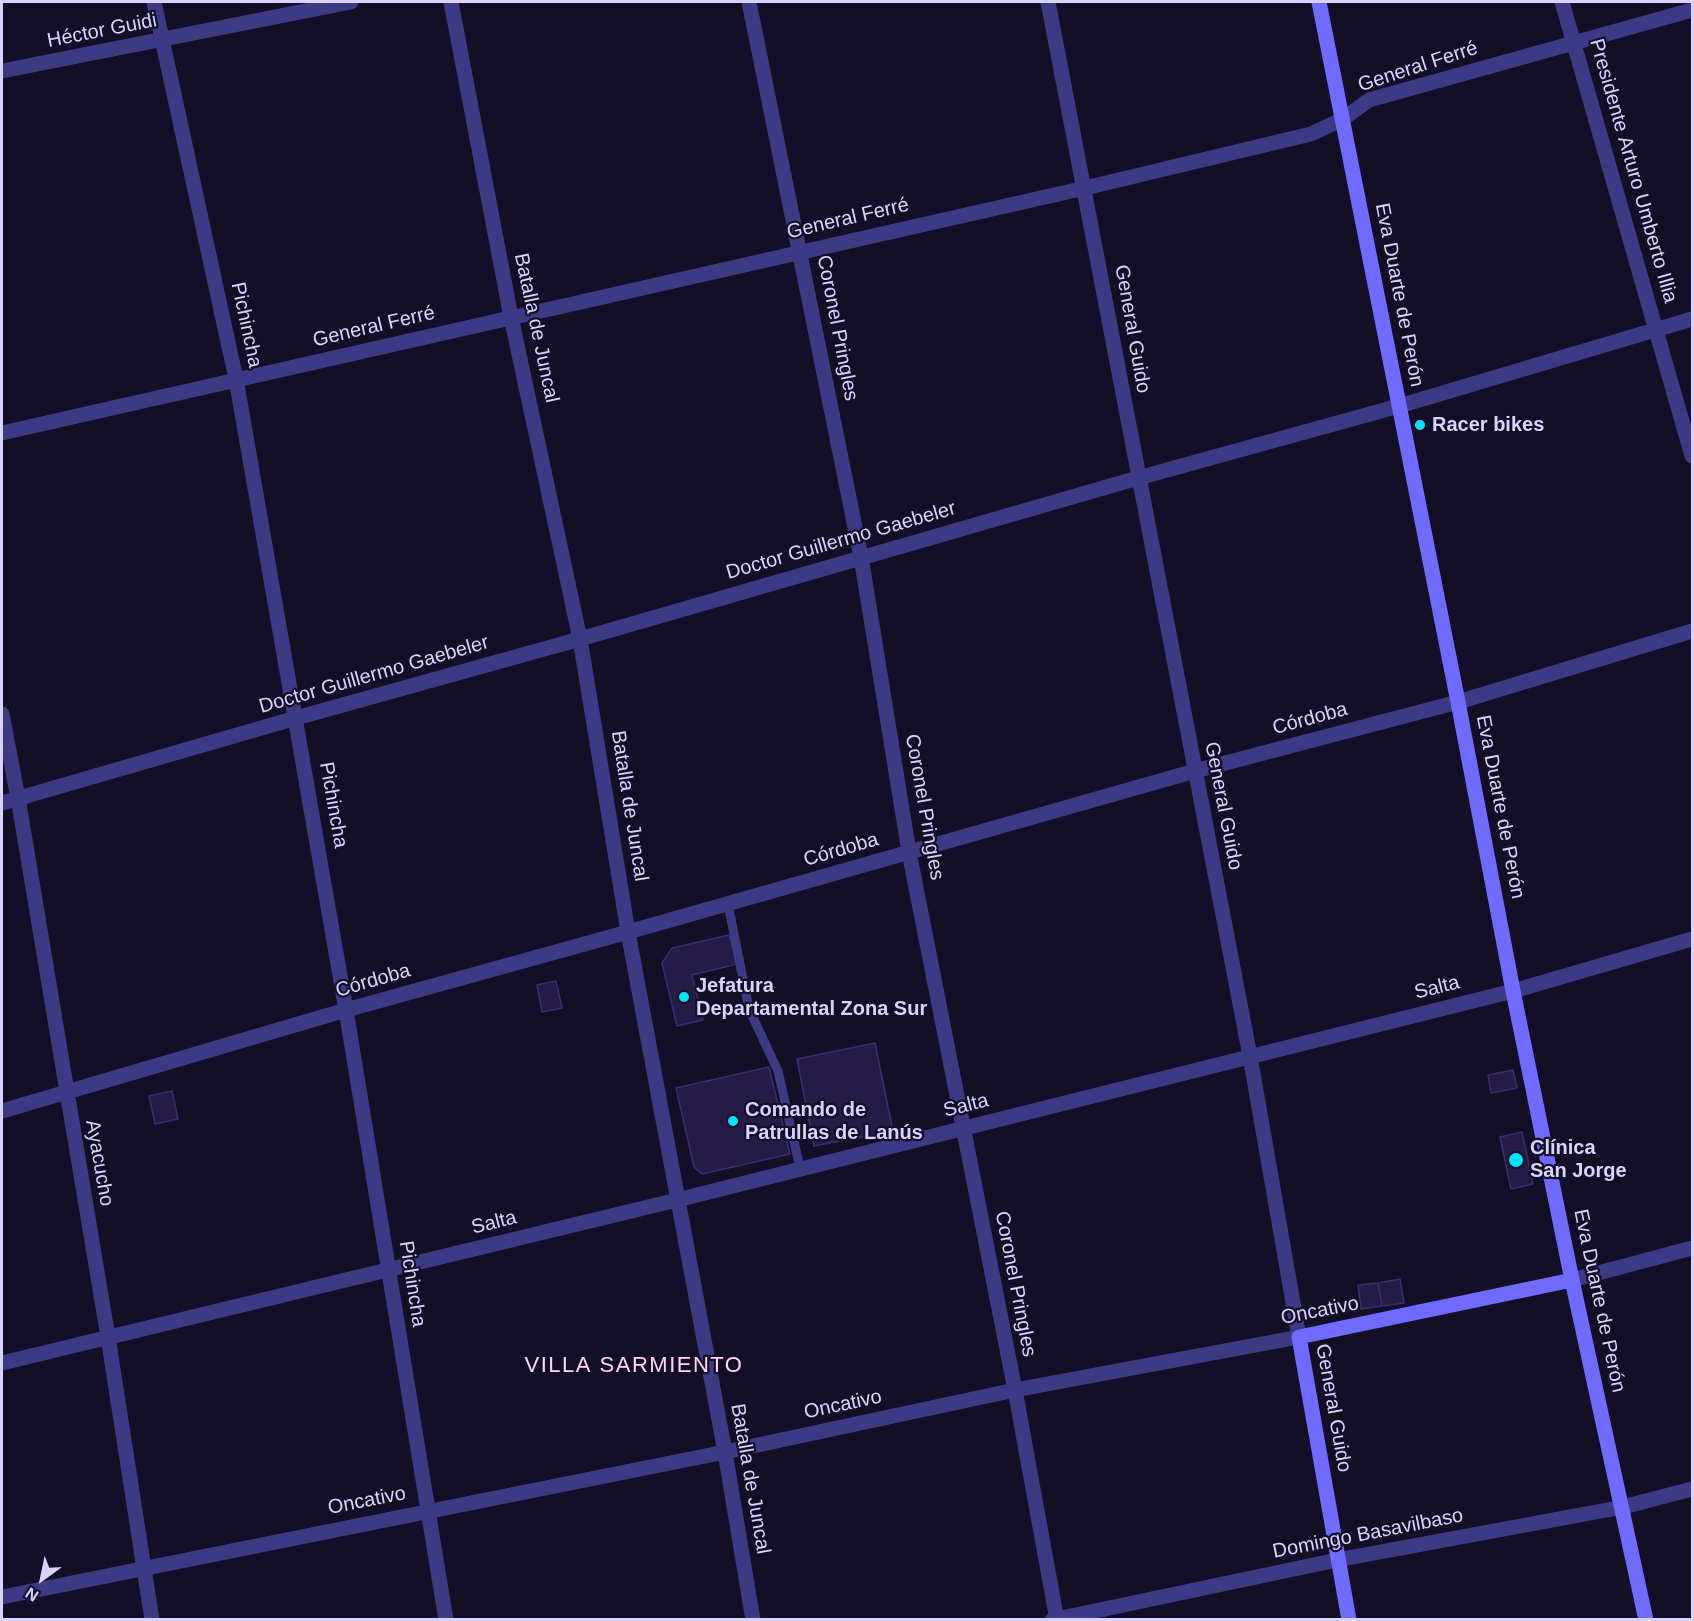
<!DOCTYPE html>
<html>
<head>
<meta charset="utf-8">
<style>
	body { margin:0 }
	#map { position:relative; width:1694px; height:1621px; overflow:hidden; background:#130f26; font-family:Arial,sans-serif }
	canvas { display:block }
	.frame { position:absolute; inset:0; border:3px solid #d9d4ff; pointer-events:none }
	.north { position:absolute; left:12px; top:1549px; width:60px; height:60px; -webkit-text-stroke:4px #130f26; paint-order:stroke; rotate:213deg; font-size:16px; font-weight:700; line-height:24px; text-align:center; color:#d9d4ff }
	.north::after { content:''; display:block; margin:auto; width:21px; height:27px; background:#d9d4ff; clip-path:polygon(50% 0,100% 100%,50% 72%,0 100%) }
</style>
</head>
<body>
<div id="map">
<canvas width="1694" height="1621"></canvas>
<div class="frame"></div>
<div class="north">N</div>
</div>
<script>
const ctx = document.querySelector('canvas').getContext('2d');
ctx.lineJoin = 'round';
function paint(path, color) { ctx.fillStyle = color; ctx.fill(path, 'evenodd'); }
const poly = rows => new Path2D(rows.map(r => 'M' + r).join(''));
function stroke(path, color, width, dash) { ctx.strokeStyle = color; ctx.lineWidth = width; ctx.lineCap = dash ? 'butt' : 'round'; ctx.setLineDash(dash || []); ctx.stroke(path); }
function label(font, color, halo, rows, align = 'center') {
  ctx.font = font + ' Arial,sans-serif'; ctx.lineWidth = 4.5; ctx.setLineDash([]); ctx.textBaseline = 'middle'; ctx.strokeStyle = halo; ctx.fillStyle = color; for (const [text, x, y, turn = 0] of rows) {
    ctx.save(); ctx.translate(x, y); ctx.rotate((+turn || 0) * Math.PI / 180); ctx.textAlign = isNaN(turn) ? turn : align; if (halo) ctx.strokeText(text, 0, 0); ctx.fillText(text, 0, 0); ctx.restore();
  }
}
const building = poly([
	[729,935,737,964,692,975,703,1020,677,1026,662,963,672,948,729,935],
	[556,981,562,1008,542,1012,537,985,556,981],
	[875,1043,893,1131,814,1146,797,1059,875,1043],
	[769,1067,790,1154,702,1174,694,1167,676,1088,769,1067],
	[1513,1070,1517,1088,1491,1093,1488,1075,1513,1070],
	[172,1091,178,1119,155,1124,149,1096,172,1091],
	[1522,1132,1533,1184,1511,1189,1500,1137,1522,1132],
	[1400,1279,1404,1303,1382,1306,1378,1283,1400,1279],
	[1378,1283,1382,1306,1361,1309,1358,1285,1378,1283]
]);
paint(building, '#241b47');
stroke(building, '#3b2d73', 1.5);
stroke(poly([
	[728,904,749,1009,778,1071,800,1168]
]), '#3d3a85', 9);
stroke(poly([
	[154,2,236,379,346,1010,446,1620],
	[451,2,511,317,580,639,628,932,725,1452,753,1620],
	[749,2,861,557,909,852,1015,1390,1057,1620],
	[1562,2,1692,456],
	[2,71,351,2],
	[2,433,1085,188,1311,134,1343,119,1369,100,1692,10],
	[2,714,18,798,108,1337,152,1620],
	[2,803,296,718,580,639,1138,478,1399,406,1692,319],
	[2,1111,346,1010,628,932,1195,771,1458,702,1692,631],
	[1572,1280,1692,1248],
	[2,1363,677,1200,1513,991,1692,939],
	[2,1597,725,1452,1015,1390,1299,1337,1250,1056,1048,2],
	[1052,1620,1337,1560,1623,1507,1692,1489]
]), '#3d3a85', 15);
stroke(poly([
	[1319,2,1458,702,1513,991,1572,1280,1646,1620],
	[1349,1620,1299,1337,1572,1280]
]), '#6f6bff', 15);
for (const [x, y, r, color] of [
	[1420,425,6,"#00e5ff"],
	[684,997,6,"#00e5ff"],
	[733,1121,6,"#00e5ff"],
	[1516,1160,8,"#00e5ff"]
]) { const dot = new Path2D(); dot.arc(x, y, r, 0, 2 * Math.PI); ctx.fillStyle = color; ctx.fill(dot); stroke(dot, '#130f26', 2); }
label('20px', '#d9d4ff', '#130f26', [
	["Héctor Guidi",102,31,-11],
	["General Ferré",1418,67,-18],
	["Presidente Arturo Umberto Illia",1633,171,74],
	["General Ferré",848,219,-13],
	["Eva Duarte de Perón",1399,295,79],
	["Pichincha",246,325,78],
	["General Ferré",374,327,-13],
	["Batalla de Juncal",536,328,78],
	["Coronel Pringles",837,328,79],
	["General Guido",1132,329,80],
	["Doctor Guillermo Gaebeler",841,541,-16],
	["Doctor Guillermo Gaebeler",374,675,-16],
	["Córdoba",1310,719,-15],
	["Pichincha",333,805,80],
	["Batalla de Juncal",629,806,81],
	["General Guido",1223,806,79],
	["Coronel Pringles",924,807,80],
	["Eva Duarte de Perón",1500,807,79],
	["Córdoba",841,850,-16],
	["Córdoba",373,981,-16],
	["Salta",1437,988,-14],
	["Salta",966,1106,-14],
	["Ayacucho",99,1163,80],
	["Salta",494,1223,-14],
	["Pichincha",412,1284,81],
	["Coronel Pringles",1015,1284,79],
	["Eva Duarte de Perón",1599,1301,78],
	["Oncativo",1320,1311,-11],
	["Oncativo",843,1405,-12],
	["General Guido",1333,1408,80],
	["Batalla de Juncal",750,1479,80],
	["Oncativo",367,1501,-11],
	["Domingo Basavilbaso",1368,1534,-11]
]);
label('bold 20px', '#d9d4ff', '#130f26', [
	["Racer bikes",1432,425],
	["Jefatura",696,986],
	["Departamental Zona Sur",696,1009],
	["Comando de",745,1110],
	["Patrullas de Lanús",745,1133],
	["Clínica",1530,1148],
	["San Jorge",1530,1171]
], 'left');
ctx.letterSpacing = '1.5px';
label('22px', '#ffd6f0', '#130f26', [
	["VILLA SARMIENTO",634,1366]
]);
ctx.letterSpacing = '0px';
</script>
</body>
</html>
